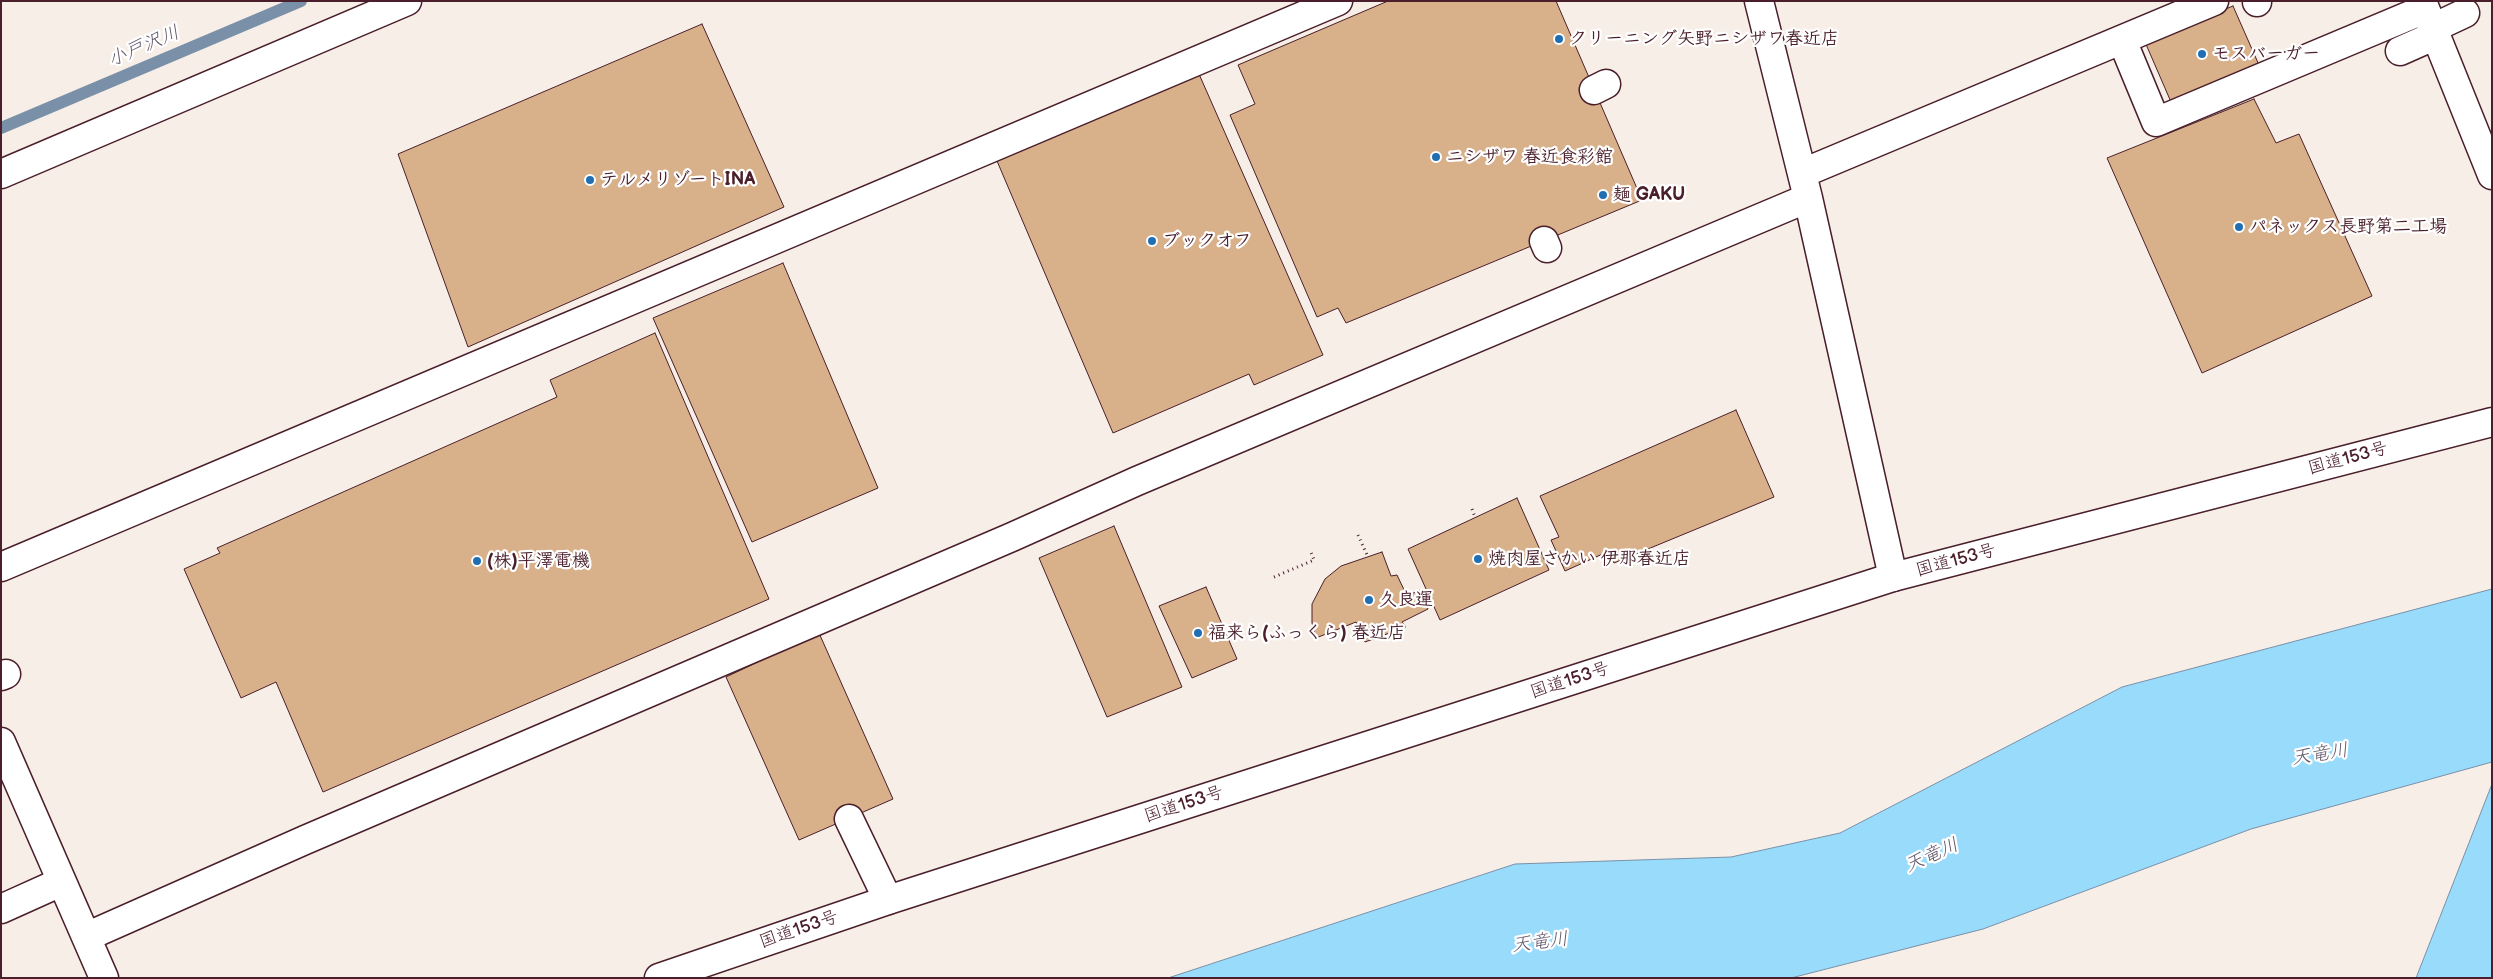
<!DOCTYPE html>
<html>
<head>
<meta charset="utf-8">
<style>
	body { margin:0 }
	#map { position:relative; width:2493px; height:979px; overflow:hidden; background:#f7efe7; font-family:"Balsamiq Sans",sans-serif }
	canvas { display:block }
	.frame { position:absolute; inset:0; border:2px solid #4a1f2b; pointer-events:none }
</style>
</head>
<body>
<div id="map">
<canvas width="2493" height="979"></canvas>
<div class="frame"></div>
</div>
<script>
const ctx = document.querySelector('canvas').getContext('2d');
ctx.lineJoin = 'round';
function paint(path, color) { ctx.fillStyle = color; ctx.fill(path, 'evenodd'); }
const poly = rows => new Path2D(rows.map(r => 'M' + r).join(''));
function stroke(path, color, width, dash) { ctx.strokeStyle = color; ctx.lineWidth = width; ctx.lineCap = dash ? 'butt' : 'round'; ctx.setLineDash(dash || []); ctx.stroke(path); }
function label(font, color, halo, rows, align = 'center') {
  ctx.font = font + ' "Balsamiq Sans","Klee One",sans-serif'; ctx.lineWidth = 4.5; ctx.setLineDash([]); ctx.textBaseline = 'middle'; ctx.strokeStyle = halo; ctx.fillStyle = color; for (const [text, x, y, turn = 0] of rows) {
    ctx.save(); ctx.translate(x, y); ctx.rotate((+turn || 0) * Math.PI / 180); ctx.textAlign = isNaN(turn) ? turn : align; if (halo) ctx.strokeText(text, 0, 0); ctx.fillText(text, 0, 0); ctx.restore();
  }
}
const water = poly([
	[2492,589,2492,762,2251,829,1983,929,1791,978,1168,978,1515,864,1731,857,1840,833,2122,687,2492,589],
	[2492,784,2492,978,2416,978,2492,784]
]);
paint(water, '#99dbfb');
stroke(water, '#7990a8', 1);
stroke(poly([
	[1,128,301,1]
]), '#7990a8', 12);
const building = poly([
	[1388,1,1556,1,1642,200,1346,323,1338,308,1317,317,1230,115,1255,104,1238,65,1388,1],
	[2233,6,2259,65,2171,102,2145,42,2233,6],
	[702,24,784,207,468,347,398,154,702,24],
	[1199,74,1323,355,1254,385,1249,374,1113,433,997,161,1199,74],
	[2254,99,2276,143,2299,134,2372,296,2202,373,2107,158,2254,99],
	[783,263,878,488,752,542,653,318,783,263],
	[655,333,769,599,323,792,276,682,241,698,184,569,220,553,217,548,557,397,550,380,655,333],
	[1736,410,1774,497,1614,563,1607,552,1565,571,1551,540,1559,537,1540,496,1736,410],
	[1517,498,1549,570,1440,620,1408,549,1517,498],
	[1114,526,1182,687,1107,717,1039,558,1114,526],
	[1382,552,1391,576,1397,575,1407,596,1420,590,1428,609,1402,622,1406,627,1365,642,1356,622,1316,638,1312,623,1312,604,1325,579,1341,566,1382,552],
	[1206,587,1237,659,1192,678,1159,606,1206,587],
	[819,633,893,799,799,840,726,677,819,633]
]);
paint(building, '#d8b089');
stroke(building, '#4a1f2b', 1);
const minor = poly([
	[1759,1,1808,198,1893,577],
	[2257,1,2257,2],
	[2422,1,2492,175],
	[2433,28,2465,13],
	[2122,40,2156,122,2425,9],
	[2400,51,2436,35],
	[1594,90,1606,84],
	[1803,173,2214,1],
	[1,174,407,1],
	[1544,241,1547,248],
	[1,567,1338,1],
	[1,676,6,674],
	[1,742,104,978],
	[849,819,888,900],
	[1,909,61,882],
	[86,937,305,840,1012,537,1137,481,1808,198]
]);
const highway = poly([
	[659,978,888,900,1893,577,2492,422]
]);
stroke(minor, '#4a1f2b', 31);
stroke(highway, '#4a1f2b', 31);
stroke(poly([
	[1472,509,1475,517],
	[1358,535,1368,557],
	[1274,577,1314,560,1311,552]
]), '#4a1f2b', 3, [1, 4]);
stroke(minor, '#fff', 28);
stroke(highway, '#fff', 28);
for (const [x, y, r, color] of [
	[1559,39,5,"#1f6fb2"],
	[2202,54,5,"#1f6fb2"],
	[1436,157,5,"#1f6fb2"],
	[590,180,5,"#1f6fb2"],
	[1603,195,5,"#1f6fb2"],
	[2239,227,5,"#1f6fb2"],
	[1152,241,5,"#1f6fb2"],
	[1478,559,5,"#1f6fb2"],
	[477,561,5,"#1f6fb2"],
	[1369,600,5,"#1f6fb2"],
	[1198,633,5,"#1f6fb2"]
]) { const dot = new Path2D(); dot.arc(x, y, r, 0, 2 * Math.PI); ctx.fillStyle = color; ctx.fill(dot); stroke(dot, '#fff', 2); }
label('bold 18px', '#4a1f2b', '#fff', [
	["クリーニング矢野ニシザワ春近店",1569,39],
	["モスバーガー",2212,54],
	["ニシザワ 春近食彩館",1446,157],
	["テルメリゾートINA",600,180],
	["麺 GAKU",1613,195],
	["パネックス長野第二工場",2249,227],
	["ブックオフ",1162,241],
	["焼肉屋さかい 伊那春近店",1488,559],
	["(株)平澤電機",487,561],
	["久良運",1379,600],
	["福来ら(ふっくら) 春近店",1208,633]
], 'left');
label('18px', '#4a1f2b', '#fff', [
	["国道153号",2348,459,-15],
	["国道153号",1956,561,-15],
	["国道153号",1570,681,-18],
	["国道153号",1184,805,-18],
	["国道153号",799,930,-19]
]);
label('italic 19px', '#625769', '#fff', [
	["小戸沢川",144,47,-23],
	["天竜川",2320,755,-9],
	["天竜川",1932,856,-24],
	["天竜川",1540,943,-7]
]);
</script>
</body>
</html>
